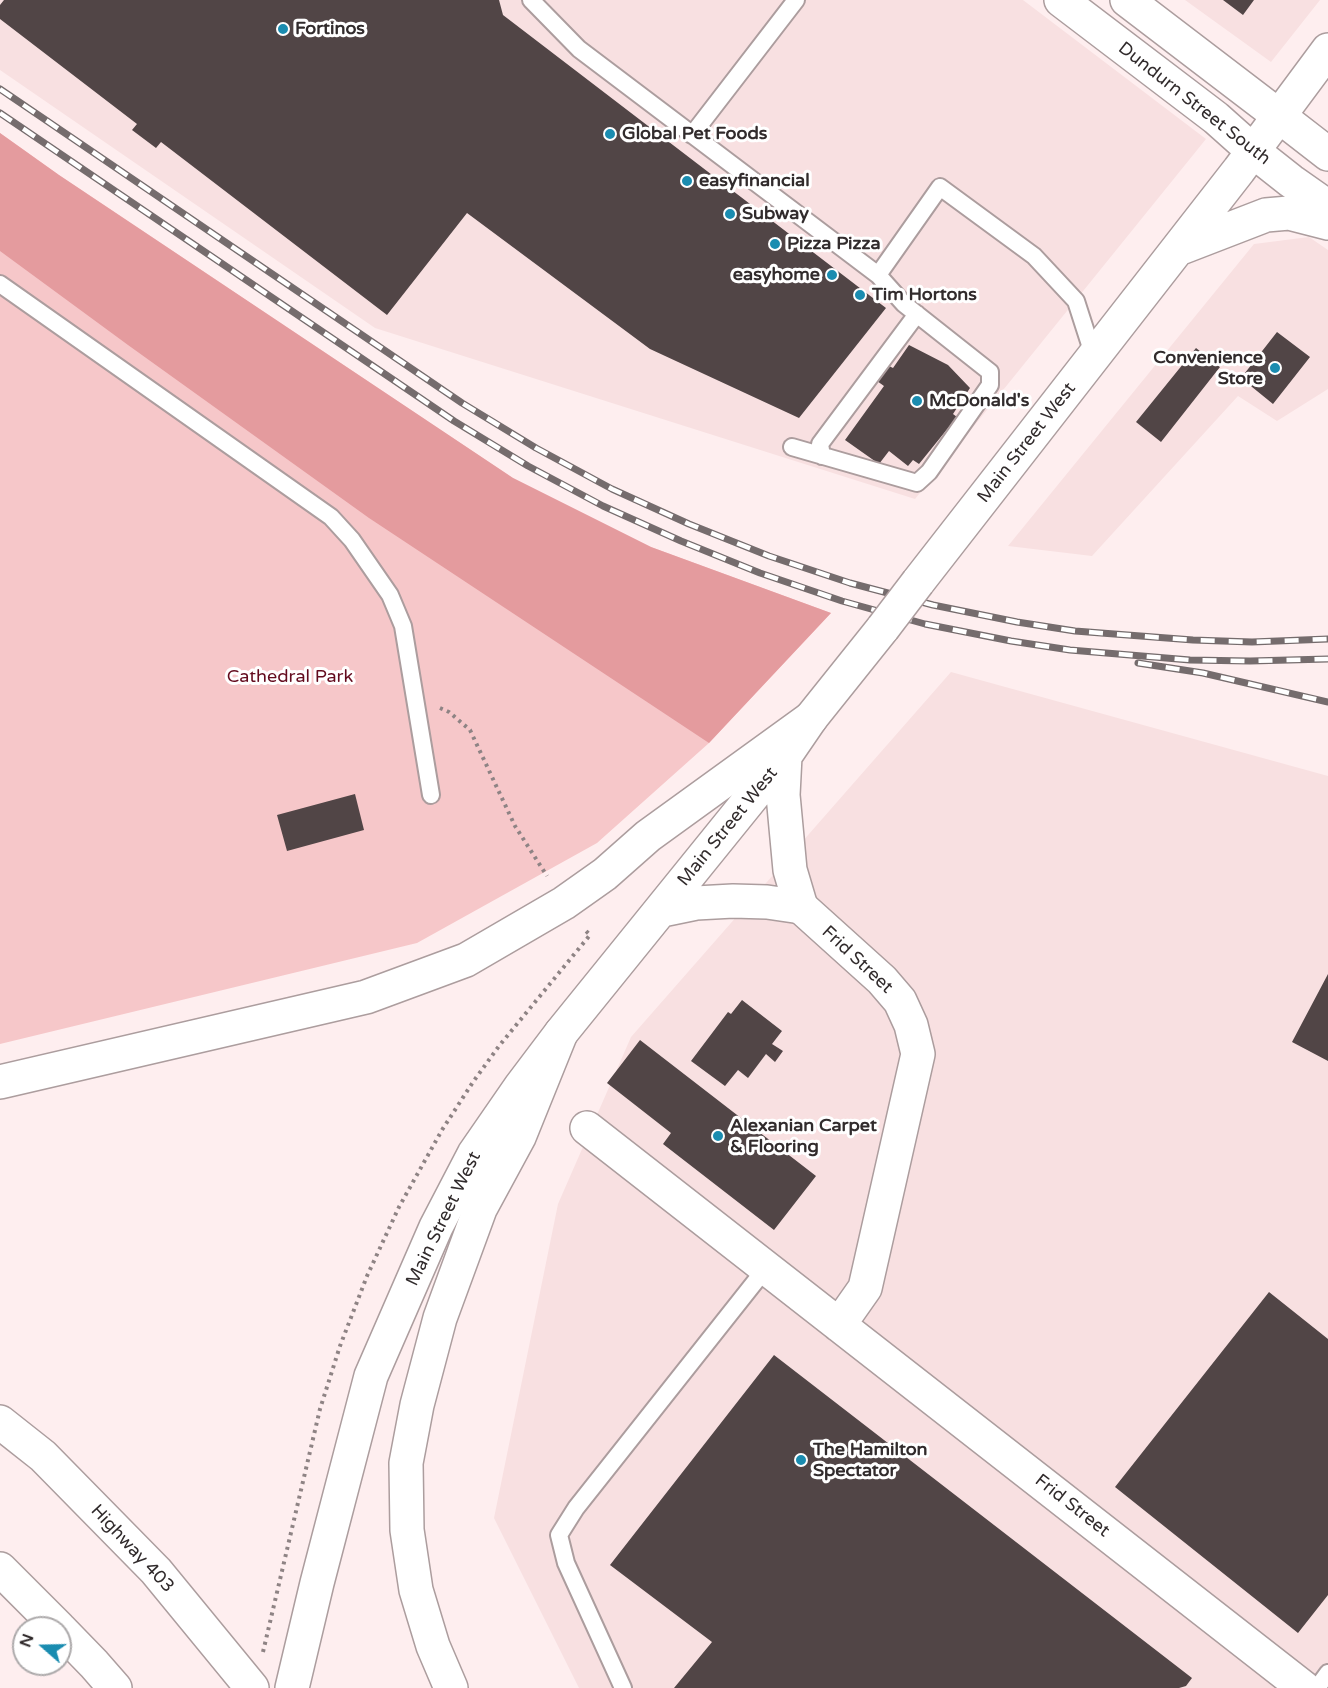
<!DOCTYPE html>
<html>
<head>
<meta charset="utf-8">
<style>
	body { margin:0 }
	#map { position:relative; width:1328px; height:1688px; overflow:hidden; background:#feeeef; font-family:"Varela Round",sans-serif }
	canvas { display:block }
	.north { position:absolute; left:12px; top:1616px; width:60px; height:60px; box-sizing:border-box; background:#fff; border:2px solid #adaaab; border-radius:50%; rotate:290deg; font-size:16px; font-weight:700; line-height:24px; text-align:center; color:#312b2c }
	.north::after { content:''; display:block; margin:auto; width:21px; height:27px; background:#1a8cb0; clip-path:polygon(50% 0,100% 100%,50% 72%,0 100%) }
</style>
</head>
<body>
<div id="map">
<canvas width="1328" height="1688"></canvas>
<div class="north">N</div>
</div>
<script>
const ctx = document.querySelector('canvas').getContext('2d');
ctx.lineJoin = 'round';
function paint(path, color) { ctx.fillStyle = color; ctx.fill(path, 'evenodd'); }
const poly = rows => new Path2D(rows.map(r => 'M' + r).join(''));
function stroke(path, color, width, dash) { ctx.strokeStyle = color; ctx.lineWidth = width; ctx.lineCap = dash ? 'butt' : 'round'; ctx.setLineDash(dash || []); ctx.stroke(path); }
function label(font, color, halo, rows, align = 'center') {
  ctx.font = font + ' "Varela Round",sans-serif'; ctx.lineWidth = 6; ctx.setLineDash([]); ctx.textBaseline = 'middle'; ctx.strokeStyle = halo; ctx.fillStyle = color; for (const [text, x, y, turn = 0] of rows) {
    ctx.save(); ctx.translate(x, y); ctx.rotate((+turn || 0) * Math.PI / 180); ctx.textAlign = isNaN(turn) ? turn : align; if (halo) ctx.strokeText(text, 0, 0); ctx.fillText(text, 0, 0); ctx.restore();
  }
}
paint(poly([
	[0,0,1023,0,1206,139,915,499,375,328,0,70],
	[1185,0,1320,0,1271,62],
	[1309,237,1328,250,1328,389,1277,421,1238,396,1092,556,1008,546,1254,244],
	[951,672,1328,776,1328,1688,579,1688,494,1518,558,1204,631,1037]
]), '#f8e0e1');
paint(poly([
	[0,133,59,175,513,478,651,547,831,613,709,743,597,843,417,943,0,1044]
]), '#f6c7c9');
paint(poly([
	[0,133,59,175,513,478,651,547,831,613,709,743,369,518,128,345,0,251]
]), '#e49b9e');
paint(poly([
	[4,0,499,0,503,15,886,308,799,418,650,349,467,213,387,315,161,142,156,148,132,130,137,124,0,19,0,5],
	[1223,0,1254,0,1243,15],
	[1277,332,1310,357,1273,404,1241,378],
	[909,345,948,365,970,388,953,414,957,417,919,464,913,460,908,466,889,451,879,464,845,440,884,386,877,381,889,366,893,368],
	[1196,348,1220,367,1161,442,1136,422],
	[355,794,364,830,287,851,277,815],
	[1328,974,1328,1061,1292,1042],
	[742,1000,782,1031,772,1044,783,1051,775,1062,766,1054,748,1078,738,1070,725,1086,691,1061,728,1012,731,1014],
	[640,1040,816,1176,774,1230,663,1144,671,1133,607,1083],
	[1269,1292,1328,1339,1328,1595,1298,1633,1115,1487],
	[774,1355,1192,1678,1186,1686,1179,1688,674,1688,712,1642,610,1565]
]), '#514546');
const lane = poly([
	[531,0,579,49,878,275,904,304,990,372,990,385,929,472,917,483,792,447],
	[692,135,796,0],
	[878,275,940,187,1034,256,1076,301,1094,357],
	[0,284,331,517,352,540,390,595,403,626,431,795],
	[822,456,820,444,917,314],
	[623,1688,566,1563,559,1535,576,1508,766,1268],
	[1317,1688,1328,1673]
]);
const street = poly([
	[801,907,882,980,900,1001,911,1025,918,1054,865,1288,839,1325],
	[587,1128,1304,1688]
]);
const secondary = poly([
	[1279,116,1328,154],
	[1253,151,1291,181,1328,207]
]);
const primary = poly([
	[1061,0,1216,118,1253,151],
	[1127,0,1279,116],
	[1178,249,1266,215,1289,213,1328,223],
	[918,582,1239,170,1328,50],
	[662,910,696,903,733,901,767,902,801,907,790,870,783,795,785,756],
	[292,1688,317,1583,371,1376,436,1227,474,1154,521,1086,561,1033,785,756,811,718,883,628]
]);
const highway = poly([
	[0,1082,366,997,466,960,564,903,605,874,648,836,811,718],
	[0,1422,43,1456,156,1571,252,1688],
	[0,1569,59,1628],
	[60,1629,94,1664,115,1688],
	[451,1688,433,1646,416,1590,407,1530,406,1463,417,1405,440,1318,480,1209,519,1137,561,1033]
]);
stroke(lane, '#ac9d9e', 20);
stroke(street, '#ac9d9e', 36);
stroke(secondary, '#ac9d9e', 36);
stroke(primary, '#ac9d9e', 36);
stroke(highway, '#ac9d9e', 36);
stroke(poly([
	[440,708,449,712,470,730,515,826,547,876],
	[263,1652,320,1409,340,1346,367,1276,399,1207,442,1130,473,1082,499,1046,590,935,584,929]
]), '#8e8384', 4, [3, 4.5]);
stroke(lane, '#fff', 16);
stroke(street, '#fff', 33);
stroke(secondary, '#fff', 33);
stroke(primary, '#fff', 33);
stroke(highway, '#fff', 33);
const rail = poly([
	[0,89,462,403,536,448,612,489,689,524,769,556,850,583,933,605,1017,622,1075,631,1193,640,1252,642,1328,639],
	[0,113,454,421,528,466,603,506,681,541,760,573,842,601,925,624,1011,641,1070,650,1190,660,1250,661,1328,659],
	[1138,663,1203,673,1328,702]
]);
stroke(rail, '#756c6d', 7);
stroke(rail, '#fff', 4.5, [14]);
const primaryBridge = poly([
	[883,628,918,582]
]);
stroke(primaryBridge, '#ac9d9e', 36, []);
stroke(primaryBridge, '#fff', 33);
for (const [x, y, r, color] of [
	[283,29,6,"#1a8cb0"],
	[610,134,6,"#1a8cb0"],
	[687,181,6,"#1a8cb0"],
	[730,214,6,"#1a8cb0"],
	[775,244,6,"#1a8cb0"],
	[832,275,6,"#1a8cb0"],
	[860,295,6,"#1a8cb0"],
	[1275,368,6,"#1a8cb0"],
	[917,401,6,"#1a8cb0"],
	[718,1136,6,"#1a8cb0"],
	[801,1460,6,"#1a8cb0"]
]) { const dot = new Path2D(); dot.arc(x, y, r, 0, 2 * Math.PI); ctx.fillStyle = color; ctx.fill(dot); stroke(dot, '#fff', 2); }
label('bold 18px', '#312b2c', '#fff', [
	["Fortinos",295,29],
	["Global Pet Foods",622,134],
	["easyfinancial",699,181],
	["Subway",742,214],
	["Pizza Pizza",787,244],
	["easyhome",820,275,"right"],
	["Tim Hortons",872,295],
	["Convenience",1263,358,"right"],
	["Store",1263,379,"right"],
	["McDonald's",929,401],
	["Alexanian Carpet",730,1126],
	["& Flooring",730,1147],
	["The Hamilton",813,1450],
	["Spectator",813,1471]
], 'left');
label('18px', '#312b2c', '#fff', [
	["Dundurn Street South",1194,104,38],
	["Main Street West",1027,443,-52],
	["Main Street West",728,827,-51],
	["Frid Street",857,960,43],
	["Main Street West",444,1219,-64],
	["Frid Street",1072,1506,38],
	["Highway 403",132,1549,47]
]);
label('18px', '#630b1e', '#fff', [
	["Cathedral Park",290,677]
]);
</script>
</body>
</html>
